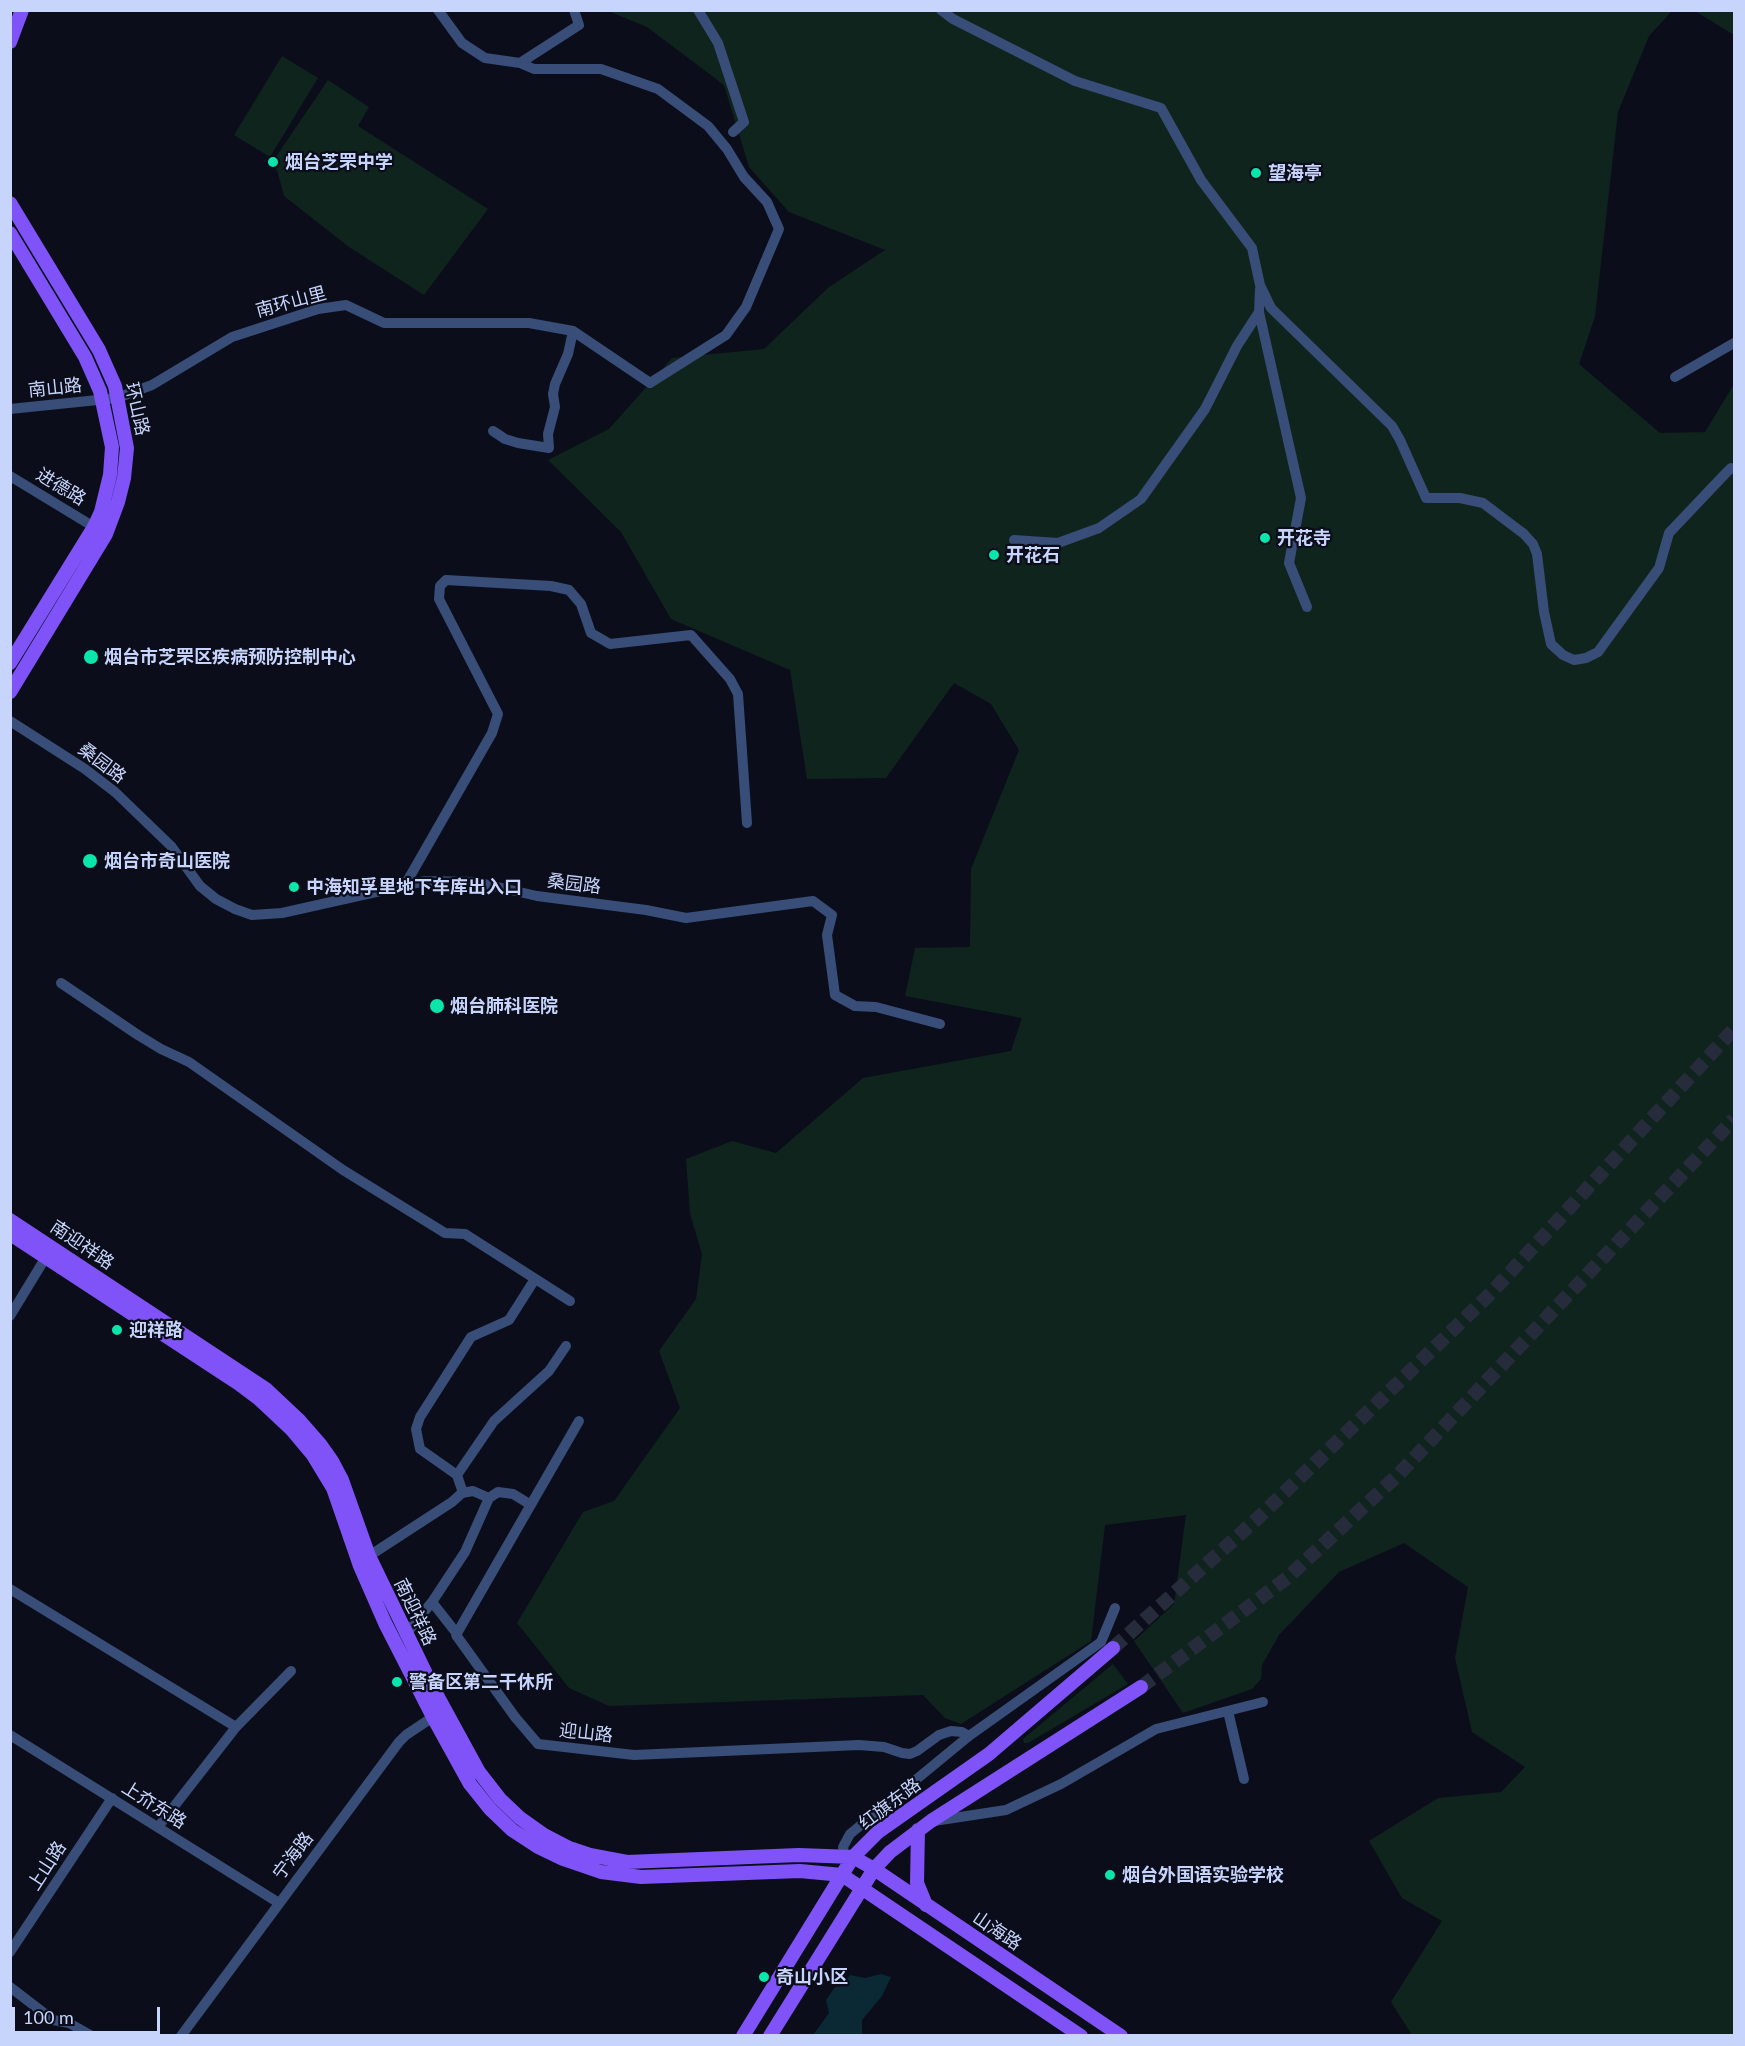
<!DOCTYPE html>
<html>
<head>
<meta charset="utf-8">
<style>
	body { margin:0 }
	#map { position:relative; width:1745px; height:2046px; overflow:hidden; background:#0b0e1a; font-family:Lato,sans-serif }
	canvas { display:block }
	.frame { position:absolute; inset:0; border:12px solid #c7d4fc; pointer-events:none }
	.scale { position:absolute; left:12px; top:2007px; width:148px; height:27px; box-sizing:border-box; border:3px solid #c7d4fc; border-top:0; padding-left:8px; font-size:18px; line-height:21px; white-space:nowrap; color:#c7d4fc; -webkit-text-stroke:4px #0b0e1a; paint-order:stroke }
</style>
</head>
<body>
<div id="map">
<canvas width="1745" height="2046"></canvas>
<div class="frame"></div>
<div class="scale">100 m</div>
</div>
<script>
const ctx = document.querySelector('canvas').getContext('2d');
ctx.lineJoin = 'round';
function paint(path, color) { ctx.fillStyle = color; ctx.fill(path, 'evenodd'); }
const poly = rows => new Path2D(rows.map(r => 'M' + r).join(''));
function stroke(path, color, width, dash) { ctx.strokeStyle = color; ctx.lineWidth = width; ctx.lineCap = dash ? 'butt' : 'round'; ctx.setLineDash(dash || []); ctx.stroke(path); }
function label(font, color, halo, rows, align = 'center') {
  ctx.font = font + ' Lato,"Noto Sans SC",sans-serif'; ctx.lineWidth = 4.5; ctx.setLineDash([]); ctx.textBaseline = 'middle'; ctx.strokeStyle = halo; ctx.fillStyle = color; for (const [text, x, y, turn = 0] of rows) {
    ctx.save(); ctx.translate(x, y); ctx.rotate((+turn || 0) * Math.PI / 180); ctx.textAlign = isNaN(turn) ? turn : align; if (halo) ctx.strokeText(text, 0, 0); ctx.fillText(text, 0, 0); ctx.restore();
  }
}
paint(poly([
	[608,11,1672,11,1649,36,1618,112,1595,316,1579,364,1660,433,1705,432,1734,384,1734,2035,1412,2035,1391,2002,1442,1921,1402,1898,1369,1841,1438,1798,1501,1792,1525,1767,1472,1732,1455,1658,1468,1587,1404,1543,1339,1572,1279,1635,1262,1665,1261,1679,1252,1689,1183,1713,1134,1641,1174,1604,1186,1515,1105,1525,1091,1641,961,1724,945,1718,923,1695,609,1706,569,1688,517,1623,583,1512,614,1501,680,1408,659,1351,696,1299,702,1254,690,1214,686,1159,732,1141,776,1153,863,1078,1011,1051,1022,1018,905,996,915,948,970,947,971,869,1019,750,991,704,954,683,886,778,807,779,790,670,671,619,621,532,548,460,609,429,672,358,764,349,829,287,885,250,789,212,749,167,724,85,647,27],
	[1695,11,1734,11,1734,35],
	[282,56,318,78,270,157,234,135],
	[328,80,369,107,358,126,488,209,424,295,349,247,284,196,277,170,271,164],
	[1113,1664,1128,1684,1028,1743,1024,1743,1023,1739]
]), '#0f241c');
paint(poly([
	[881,1974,891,1977,882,1996,862,2020,862,2035,813,2035,829,2013,826,2000,835,1987,843,1986,850,1975,865,1978]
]), '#0a2935');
stroke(poly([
	[1113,1648,1258,1518,1491,1293,1734,1029],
	[1141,1687,1287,1578,1399,1474,1734,1119]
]), '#272c3c', 14, [14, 7]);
stroke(poly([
	[698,10,718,43,744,122,733,132],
	[941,10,953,19,1075,81,1161,108,1201,180,1252,248,1260,285,1271,308,1392,426,1400,440,1426,498,1460,498,1483,503,1524,534,1533,544,1537,554,1544,612,1551,644,1563,655,1574,660,1586,658,1598,652,1659,568,1669,533,1725,474,1731,468,1734,469],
	[520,63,579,25,574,10],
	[1260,289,1259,312,1301,498,1289,563,1307,607],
	[1675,377,1734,343],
	[10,409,117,398,152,385,232,337,318,309,346,305,384,323,529,323,573,331,650,383,726,335,746,307,779,229,767,202,744,177,727,149,708,126,658,89,601,69,534,69,520,63,485,58,462,43,438,10],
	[493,431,505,439,518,443,549,448,548,434,555,407,553,394,555,384,568,354,573,331],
	[10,476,94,527],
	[1014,540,1058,543,1099,528,1141,499,1205,409,1237,346,1259,312],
	[10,721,85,769,115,792,171,846,200,886,216,899,235,909,252,915,282,913,425,881,476,882,537,896,646,910,686,918,813,901,832,915,827,935,835,995,855,1006,876,1007,940,1024],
	[405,885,492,733,498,714,439,599,440,586,446,580,551,586,569,590,581,604,591,633,610,644,691,635,730,679,738,694,747,823],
	[61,983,138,1035,161,1049,189,1062,343,1170,445,1233,465,1234,570,1301],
	[10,1316,49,1252],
	[579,1421,456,1635,515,1717,538,1744,634,1755,859,1745,884,1747,902,1753,910,1754,917,1751,939,1735,951,1731,962,1732,969,1736],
	[457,1475,420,1449,416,1429,420,1417,471,1337,509,1320,535,1279],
	[463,1493,457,1475,494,1421,549,1371,566,1346],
	[364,1561,369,1556,452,1502,462,1493,473,1491,489,1498],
	[10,1589,236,1727],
	[454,1630,432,1602,465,1552,489,1498,498,1492,513,1494,531,1505],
	[405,1635,432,1602],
	[1228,1711,1244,1779],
	[10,1735,279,1903],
	[934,1821,1006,1810,1061,1784,1156,1729,1263,1702],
	[158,1827,236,1727,291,1671],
	[853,1857,844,1853,843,1847,850,1834,969,1736,1101,1642,1115,1608],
	[10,1952,112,1798],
	[10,1987,53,2020,69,2023,92,2036],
	[181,2036,399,1742,406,1735,439,1713]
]), '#384d77', 10);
stroke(poly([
	[10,42,22,10],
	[10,203,99,350,115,386,127,448,124,478,118,502,106,534,10,692],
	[10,233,85,357,100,391,112,447,110,475,101,512,94,527,10,663],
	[10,1220,266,1389,299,1420,320,1444,332,1461,342,1480,369,1556,432,1686,479,1772,500,1799,520,1818,544,1835,569,1848,590,1855,627,1862,799,1855,853,1857,874,1869,1121,2036],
	[10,1234,239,1384,259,1399,292,1430,313,1455,333,1488,360,1566,385,1623,433,1717,470,1784,490,1809,512,1830,538,1847,563,1859,601,1872,641,1877,800,1871,842,1875,1081,2036],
	[918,1830,917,1883,926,1905],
	[743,2036,853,1857,878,1832,989,1754,1113,1648],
	[770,2036,874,1869,890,1852,931,1821,1141,1687]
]), '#7f53f7', 14);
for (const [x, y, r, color] of [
	[273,162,6,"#0ae5ac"],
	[1256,173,6,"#0ae5ac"],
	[1265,538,6,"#0ae5ac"],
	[994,555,6,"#0ae5ac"],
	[91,657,8,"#0ae5ac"],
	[90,861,8,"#0ae5ac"],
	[294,887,6,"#0ae5ac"],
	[437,1006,8,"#0ae5ac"],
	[117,1330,6,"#0ae5ac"],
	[397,1682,6,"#0ae5ac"],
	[1110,1875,6,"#0ae5ac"],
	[764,1977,6,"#0ae5ac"]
]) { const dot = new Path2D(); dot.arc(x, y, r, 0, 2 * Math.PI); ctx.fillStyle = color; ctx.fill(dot); stroke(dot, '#0b0e1a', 2); }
label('bold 18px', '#c7d4fc', '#0b0e1a', [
	["烟台芝罘中学",285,162],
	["望海亭",1268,173],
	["开花寺",1277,538],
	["开花石",1006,555],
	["烟台市芝罘区疾病预防控制中心",104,657],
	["烟台市奇山医院",104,861],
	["中海知孚里地下车库出入口",306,887],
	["烟台肺科医院",450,1006],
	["迎祥路",129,1330],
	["警备区第二干休所",409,1682],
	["烟台外国语实验学校",1122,1875],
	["奇山小区",776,1977]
], 'left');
label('18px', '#c7d4fc', '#0b0e1a', [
	["南环山里",291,302,-15],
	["南山路",55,388,-6],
	["环山路",137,409,77],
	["进德路",61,487,31],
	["桑园路",102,763,37],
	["桑园路",574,884,7],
	["南迎祥路",82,1245,34],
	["南迎祥路",415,1612,64],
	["迎山路",586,1733,6],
	["红旗东路",890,1804,-37],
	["上夼东路",154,1805,32],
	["宁海路",293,1856,-53],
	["上山路",47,1866,-57],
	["山海路",997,1931,34]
]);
</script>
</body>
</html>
